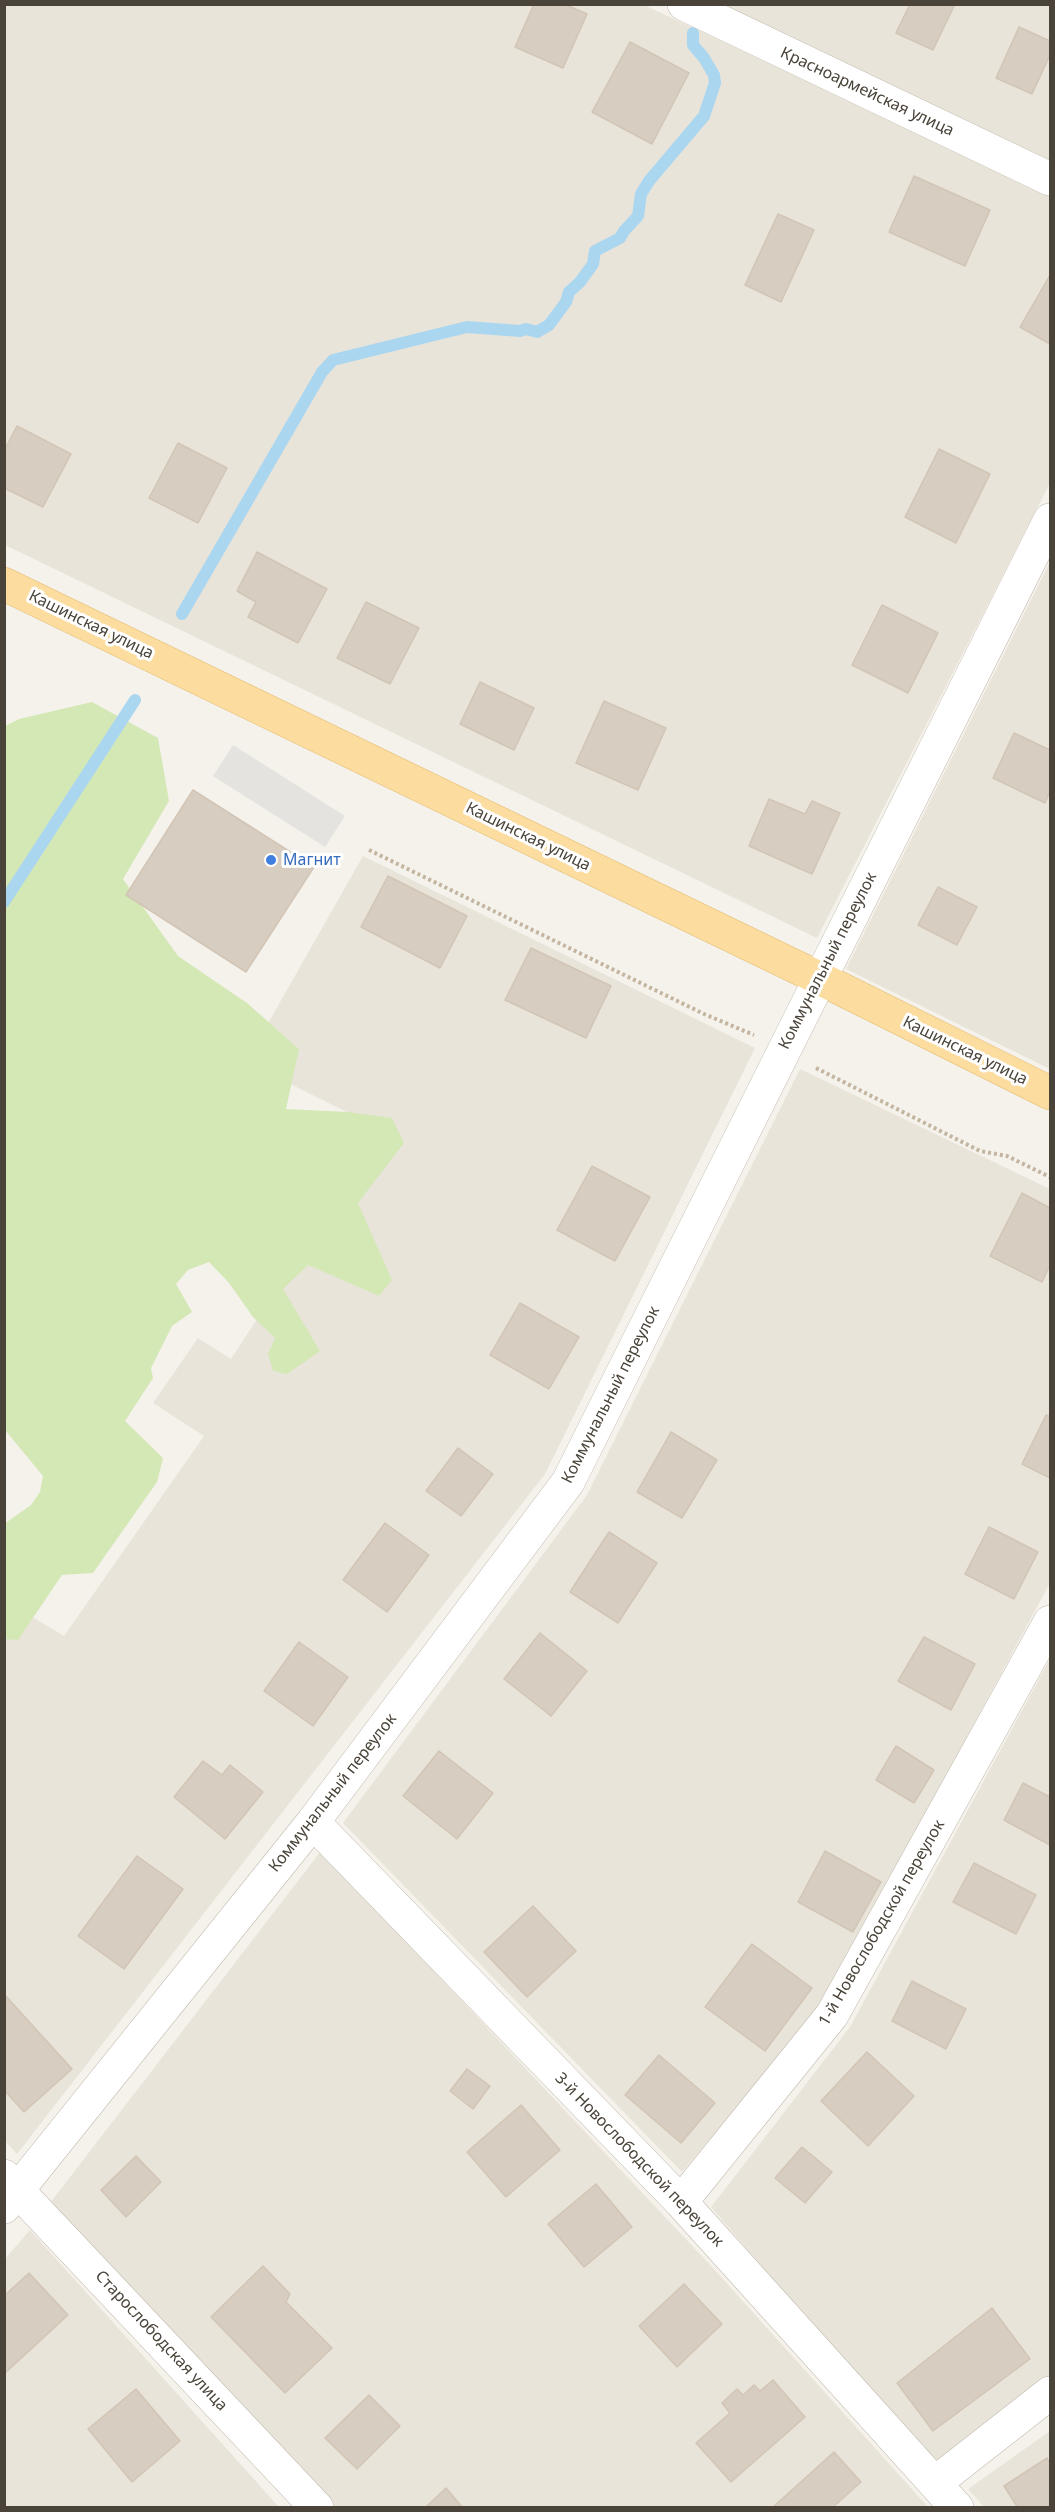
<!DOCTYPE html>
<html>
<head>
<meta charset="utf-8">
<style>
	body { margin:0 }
	#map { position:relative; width:1055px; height:2512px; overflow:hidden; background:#f5f2ec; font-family:"Noto Sans",sans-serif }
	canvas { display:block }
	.frame { position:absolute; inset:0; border:6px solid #4a4339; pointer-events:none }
</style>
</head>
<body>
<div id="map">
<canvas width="1055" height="2512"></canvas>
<div class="frame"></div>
</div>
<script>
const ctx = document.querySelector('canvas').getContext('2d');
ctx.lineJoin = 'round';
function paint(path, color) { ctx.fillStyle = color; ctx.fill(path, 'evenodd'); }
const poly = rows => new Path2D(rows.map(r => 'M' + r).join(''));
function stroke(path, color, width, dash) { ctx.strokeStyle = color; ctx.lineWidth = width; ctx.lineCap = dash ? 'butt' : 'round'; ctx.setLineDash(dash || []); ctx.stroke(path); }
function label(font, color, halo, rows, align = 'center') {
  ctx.font = font + ' "Noto Sans",sans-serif'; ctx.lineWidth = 6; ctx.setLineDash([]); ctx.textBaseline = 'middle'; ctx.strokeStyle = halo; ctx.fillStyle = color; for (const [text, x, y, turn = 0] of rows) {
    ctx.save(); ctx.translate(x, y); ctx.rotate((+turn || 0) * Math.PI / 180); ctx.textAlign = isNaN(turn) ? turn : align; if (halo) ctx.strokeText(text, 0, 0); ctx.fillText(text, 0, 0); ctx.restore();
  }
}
paint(poly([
	[4,5,644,5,1050,193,1050,483,817,938,5,545],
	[719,5,1050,5,1050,160],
	[1050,562,1050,1069,846,969],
	[363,856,755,1048,545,1474,17,2154,4,2140,4,1600,64,1636,204,1436,153,1403,198,1338,231,1359,381,1129,246,1062],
	[800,1069,1050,1189,1050,1583,822,2005,682,2172,343,1823,587,1495],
	[1050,1659,1050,2377,934,2467,711,2207,850,2027],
	[321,1851,713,2268,928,2507,331,2507,50,2203],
	[30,2230,279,2507,5,2508,5,2259],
	[1050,2431,1050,2507,984,2507,968,2489]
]), '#e9e4da');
paint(poly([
	[92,702,158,738,169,801,123,879,178,956,247,1003,299,1049,286,1109,348,1112,392,1118,404,1143,358,1203,392,1280,379,1296,308,1265,283,1289,320,1351,287,1374,273,1371,268,1354,275,1338,253,1317,229,1283,209,1262,188,1270,176,1284,192,1312,172,1326,151,1368,153,1378,125,1421,163,1458,157,1482,93,1573,62,1575,18,1640,5,1639,4,1524,31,1505,40,1492,43,1476,5,1430,5,726,19,719]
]), '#d4e8b6');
paint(poly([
	[233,745,345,816,325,847,213,776]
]), '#e5e3e0');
stroke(poly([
	[182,614,322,372,333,360,467,327,520,331,526,329,537,332,549,325,566,302,569,292,580,282,593,264,595,251,620,238,624,231,638,216,641,194,649,181,704,116,715,83,714,75,704,58,693,45,693,33],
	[4,902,135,700]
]), '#abd6f0', 12);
const building = poly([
	[534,4,564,4,587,14,563,68,515,47,534,4],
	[910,4,955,4,933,50,896,33,910,4],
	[1019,27,1050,41,1050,55,1032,94,996,78,1019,27],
	[630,42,689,73,652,144,592,112,630,42],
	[914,176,990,210,965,266,889,232,914,176],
	[778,214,814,230,781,302,745,285,778,214],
	[1050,275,1050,344,1020,327,1050,275],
	[17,426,71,454,43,507,4,488,4,451,17,426],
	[178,443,227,468,198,523,149,498,178,443],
	[939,449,990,474,956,543,905,517,939,449],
	[257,552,327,589,298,643,248,617,256,602,237,591,257,552],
	[366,602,419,628,390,684,337,658,366,602],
	[882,605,938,633,908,693,852,665,882,605],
	[480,682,534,708,514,750,460,724,480,682],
	[604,701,666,728,638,790,576,763,604,701],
	[1014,733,1050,750,1050,791,1045,803,993,778,1014,733],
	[193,790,314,867,246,972,126,895,193,790],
	[769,799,805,814,812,801,840,813,812,874,749,846,769,799],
	[388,876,467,916,440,968,361,927,388,876],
	[938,887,977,907,957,945,918,925,938,887],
	[531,948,611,986,586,1038,505,1000,531,948],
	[592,1166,650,1197,615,1261,557,1230,592,1166],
	[1022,1193,1050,1208,1050,1265,1042,1282,990,1256,1022,1193],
	[520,1303,579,1337,549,1389,490,1355,520,1303],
	[1046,1415,1050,1417,1050,1478,1022,1464,1046,1415],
	[671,1432,717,1460,682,1518,637,1492,671,1432],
	[458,1448,493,1474,461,1516,426,1491,458,1448],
	[385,1523,429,1555,387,1612,343,1580,385,1523],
	[989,1527,1038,1552,1014,1599,965,1574,989,1527],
	[609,1532,657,1563,618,1623,570,1592,609,1532],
	[540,1633,587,1671,551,1716,504,1679,540,1633],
	[924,1637,975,1664,951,1710,898,1681,924,1637],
	[299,1642,348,1677,313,1726,264,1691,299,1642],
	[896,1746,934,1770,914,1803,876,1780,896,1746],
	[439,1751,493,1793,457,1839,403,1796,439,1751],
	[203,1761,222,1775,230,1765,263,1792,225,1839,174,1797,203,1761],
	[1023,1783,1050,1797,1050,1845,1004,1820,1023,1783],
	[825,1851,881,1882,853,1932,798,1902,825,1851],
	[137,1856,183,1889,124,1969,78,1936,137,1856],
	[974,1863,1036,1895,1016,1934,953,1902,974,1863],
	[533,1906,576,1951,527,1997,484,1952,533,1906],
	[752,1944,812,1988,765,2051,705,2007,752,1944],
	[912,1981,966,2009,946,2049,892,2021,912,1981],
	[4,1994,72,2069,24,2112,4,2090,4,1994],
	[867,2052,914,2096,868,2146,821,2101,867,2052],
	[659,2055,715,2103,681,2143,625,2095,659,2055],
	[467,2069,490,2086,473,2109,450,2091,467,2069],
	[521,2105,560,2150,506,2197,467,2152,521,2105],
	[802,2147,832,2172,805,2203,775,2178,802,2147],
	[136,2156,161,2182,126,2217,101,2190,136,2156],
	[596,2184,632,2227,584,2267,548,2224,596,2184],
	[263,2266,290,2294,286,2302,332,2348,285,2393,211,2317,263,2266],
	[29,2273,68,2315,4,2374,4,2296,29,2273],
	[684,2284,722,2324,677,2367,639,2326,684,2284],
	[992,2308,1030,2359,933,2431,897,2383,992,2308],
	[773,2380,805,2417,731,2482,696,2443,730,2413,722,2403,737,2389,743,2395,754,2385,760,2391,773,2380],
	[136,2389,180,2441,132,2482,88,2429,136,2389],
	[369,2395,400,2426,357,2469,325,2438,369,2395],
	[834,2452,861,2482,832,2508,772,2508,834,2452],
	[1047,2458,1050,2464,1050,2505,1047,2508,1018,2508,1004,2486,1047,2458],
	[446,2488,463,2508,425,2508,446,2488]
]);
paint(building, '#d7cec1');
stroke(building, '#d2c5b5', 1.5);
const minor = poly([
	[684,4,1050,179],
	[313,1822,681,2202,957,2508],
	[4,2176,317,2508],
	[681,2202,832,2015,1050,1622],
	[4,2207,313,1822,568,1482,1050,520],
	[935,2483,1050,2393]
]);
const primary = poly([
	[4,584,819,978,1050,1093]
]);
stroke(minor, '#c1baae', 34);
stroke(primary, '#e2ba6e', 34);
stroke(poly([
	[369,850,704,1014,754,1035],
	[816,1068,980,1151,1007,1156,1050,1177]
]), '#c3b5a0', 4, [3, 3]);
stroke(minor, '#fff', 33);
stroke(primary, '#fcdd9f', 33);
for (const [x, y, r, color] of [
	[271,860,6,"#3f7fe0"]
]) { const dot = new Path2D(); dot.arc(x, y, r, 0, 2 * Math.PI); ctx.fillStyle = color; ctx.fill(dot); stroke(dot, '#fff', 2); }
label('16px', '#4a4339', '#fff', [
	["Красноармейская улица",867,92,25],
	["Кашинская улица",91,625,26],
	["Кашинская улица",528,837,26],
	["Коммунальный переулок",828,961,-63],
	["Кашинская улица",965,1051,26],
	["Коммунальный переулок",611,1395,-63],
	["Коммунальный переулок",333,1793,-52],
	["1-й Новослободской переулок",882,1923,-60],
	["3-й Новослободской переулок",639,2160,46],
	["Старослободская улица",161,2341,47]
]);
label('16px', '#366cbe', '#fff', [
	["Магнит",283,860]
], 'left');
</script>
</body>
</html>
